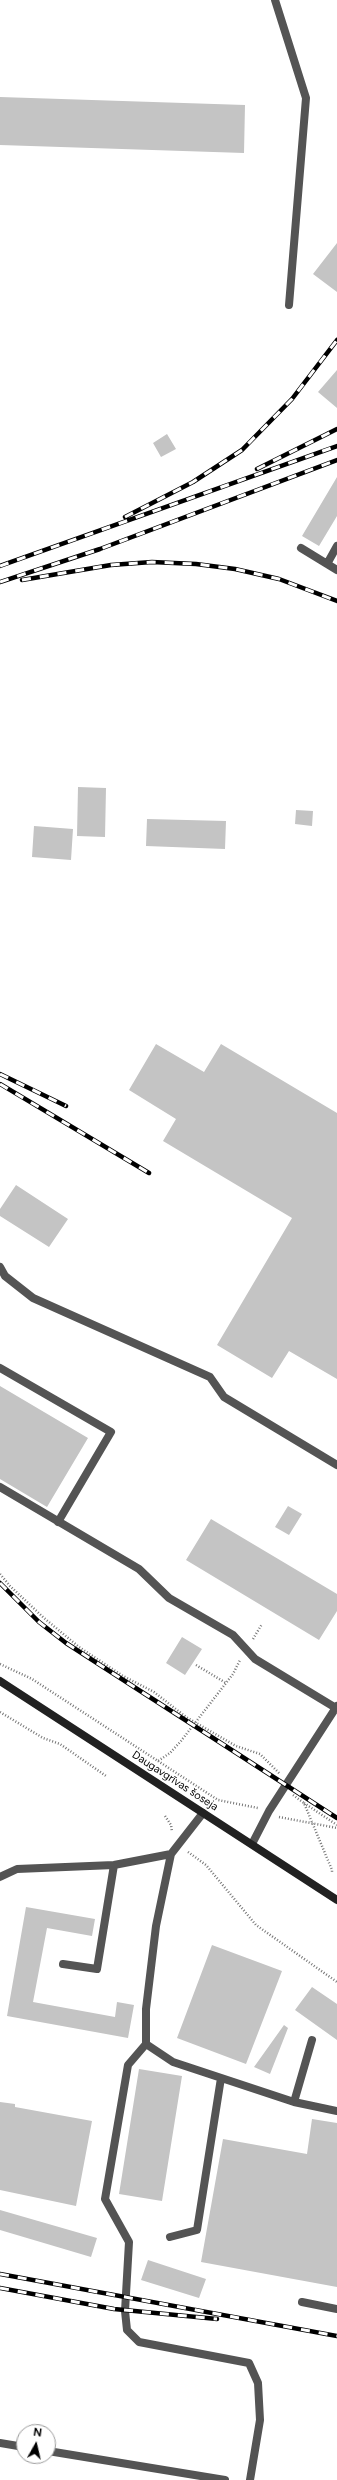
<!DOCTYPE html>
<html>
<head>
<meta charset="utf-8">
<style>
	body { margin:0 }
	#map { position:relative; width:337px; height:2480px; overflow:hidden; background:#fff; font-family:Figtree,sans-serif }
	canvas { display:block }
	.north { position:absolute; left:16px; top:2424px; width:40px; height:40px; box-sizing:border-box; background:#fff; border:1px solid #999; border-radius:50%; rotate:8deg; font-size:11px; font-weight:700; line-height:16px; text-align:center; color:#000 }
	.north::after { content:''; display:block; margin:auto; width:14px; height:18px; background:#000; clip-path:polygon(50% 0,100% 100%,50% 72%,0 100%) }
</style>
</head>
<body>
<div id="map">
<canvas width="337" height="2480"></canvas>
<div class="north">N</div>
</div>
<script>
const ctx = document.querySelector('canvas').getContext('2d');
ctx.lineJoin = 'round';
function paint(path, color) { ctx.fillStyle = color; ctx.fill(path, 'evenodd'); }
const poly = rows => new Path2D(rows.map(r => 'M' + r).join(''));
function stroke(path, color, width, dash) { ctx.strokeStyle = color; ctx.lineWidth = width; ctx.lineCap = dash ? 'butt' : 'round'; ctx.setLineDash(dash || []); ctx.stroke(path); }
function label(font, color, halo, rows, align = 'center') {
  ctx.font = font + ' Figtree,sans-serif'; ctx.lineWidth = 3; ctx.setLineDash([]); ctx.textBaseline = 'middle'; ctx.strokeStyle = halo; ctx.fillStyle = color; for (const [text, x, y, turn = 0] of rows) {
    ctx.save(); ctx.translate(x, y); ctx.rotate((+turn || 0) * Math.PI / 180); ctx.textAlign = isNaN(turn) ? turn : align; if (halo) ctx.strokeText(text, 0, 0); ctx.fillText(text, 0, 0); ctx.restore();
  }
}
paint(poly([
	[0,97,245,105,244,153,0,145],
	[337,243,337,292,313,274],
	[337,370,337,408,318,392],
	[167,434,176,449,161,457,153,443],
	[337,477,337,516,319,546,302,536],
	[78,787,106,788,105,837,77,836],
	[296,810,313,811,312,826,295,824],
	[147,819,226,821,225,849,146,846],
	[34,826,73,829,71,860,32,857],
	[156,1044,204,1072,221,1044,337,1113,337,1379,289,1351,272,1378,217,1345,292,1218,163,1141,176,1119,129,1090],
	[16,1185,68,1219,49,1247,0,1216,0,1209],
	[0,1386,88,1438,47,1507,0,1479],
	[288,1506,302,1514,289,1535,275,1527],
	[211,1519,337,1594,337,1611,319,1640,186,1560],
	[182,1637,202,1649,185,1675,166,1663],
	[26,1907,95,1919,92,1936,47,1928,33,2002,115,2017,117,2002,134,2005,128,2038,7,2016],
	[212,1945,282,1971,246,2064,177,2038],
	[312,1987,337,2004,337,2040,295,2010],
	[284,2025,288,2028,270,2074,254,2067],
	[139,2069,182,2076,162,2201,119,2194],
	[0,2102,15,2104,15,2107,92,2121,76,2206,0,2190],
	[312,2119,337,2123,337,2287,201,2262,223,2139,307,2154],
	[0,2210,97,2238,91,2257,0,2230],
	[148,2260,206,2279,199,2298,141,2280]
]), '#c4c4c4');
stroke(poly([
	[0,1574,10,1586,44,1618,79,1647,123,1676,154,1692,186,1717,236,1746,260,1754,280,1774],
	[253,1639,262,1624],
	[0,1664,32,1679,158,1761,170,1753,181,1741,233,1674,240,1660],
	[196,1665,226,1683],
	[0,1712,43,1738,60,1744,106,1776],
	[158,1761,218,1800,258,1808],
	[293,1795,304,1803,332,1870,332,1873],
	[304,1803,337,1825],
	[165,1816,171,1825,172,1832],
	[279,1817,337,1828],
	[188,1852,206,1865,256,1925,337,1982]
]), '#767676', 2.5, [1, 2]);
stroke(poly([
	[275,0,306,98,289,305],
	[301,548,337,570],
	[327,564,337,546],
	[0,1267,5,1276,33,1298,210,1377,224,1397,337,1465],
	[0,1368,111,1432,58,1522],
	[0,1487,139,1569,169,1598,233,1635,255,1659,336,1708],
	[203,1813,171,1854,156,1926,146,2009,146,2044,173,2062,294,2102,337,2111],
	[252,1844,269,1811,337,1706],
	[0,1877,17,1869,114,1865,171,1854],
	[63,1964,97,1969,114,1865],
	[146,2044,128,2065,105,2199,129,2242,125,2311,127,2330,139,2342,249,2363,258,2383,260,2420,250,2480],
	[294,2102,312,2040],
	[170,2237,197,2230,221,2078],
	[302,2302,337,2309],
	[0,2443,24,2447],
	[48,2451,225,2480]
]), '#545454', 8);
stroke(poly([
	[0,1681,337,1900]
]), '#212121', 8);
const rail = poly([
	[257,469,337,429],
	[125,517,193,482,242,450,292,399,337,340],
	[0,566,337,446],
	[22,580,111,565,152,562,196,564,235,569,279,579,337,601],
	[0,582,100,549,337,460],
	[0,1074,66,1106],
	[0,1084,149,1173],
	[0,1583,39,1622,66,1643,337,1818],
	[0,2274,337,2336],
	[0,2288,114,2309,217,2319]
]);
stroke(rail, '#000', 4.5);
stroke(rail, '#fff', 3, [9]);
label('11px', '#000', '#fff', [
	["Daugavgrīvas šoseja",175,1781,33]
]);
</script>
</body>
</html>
